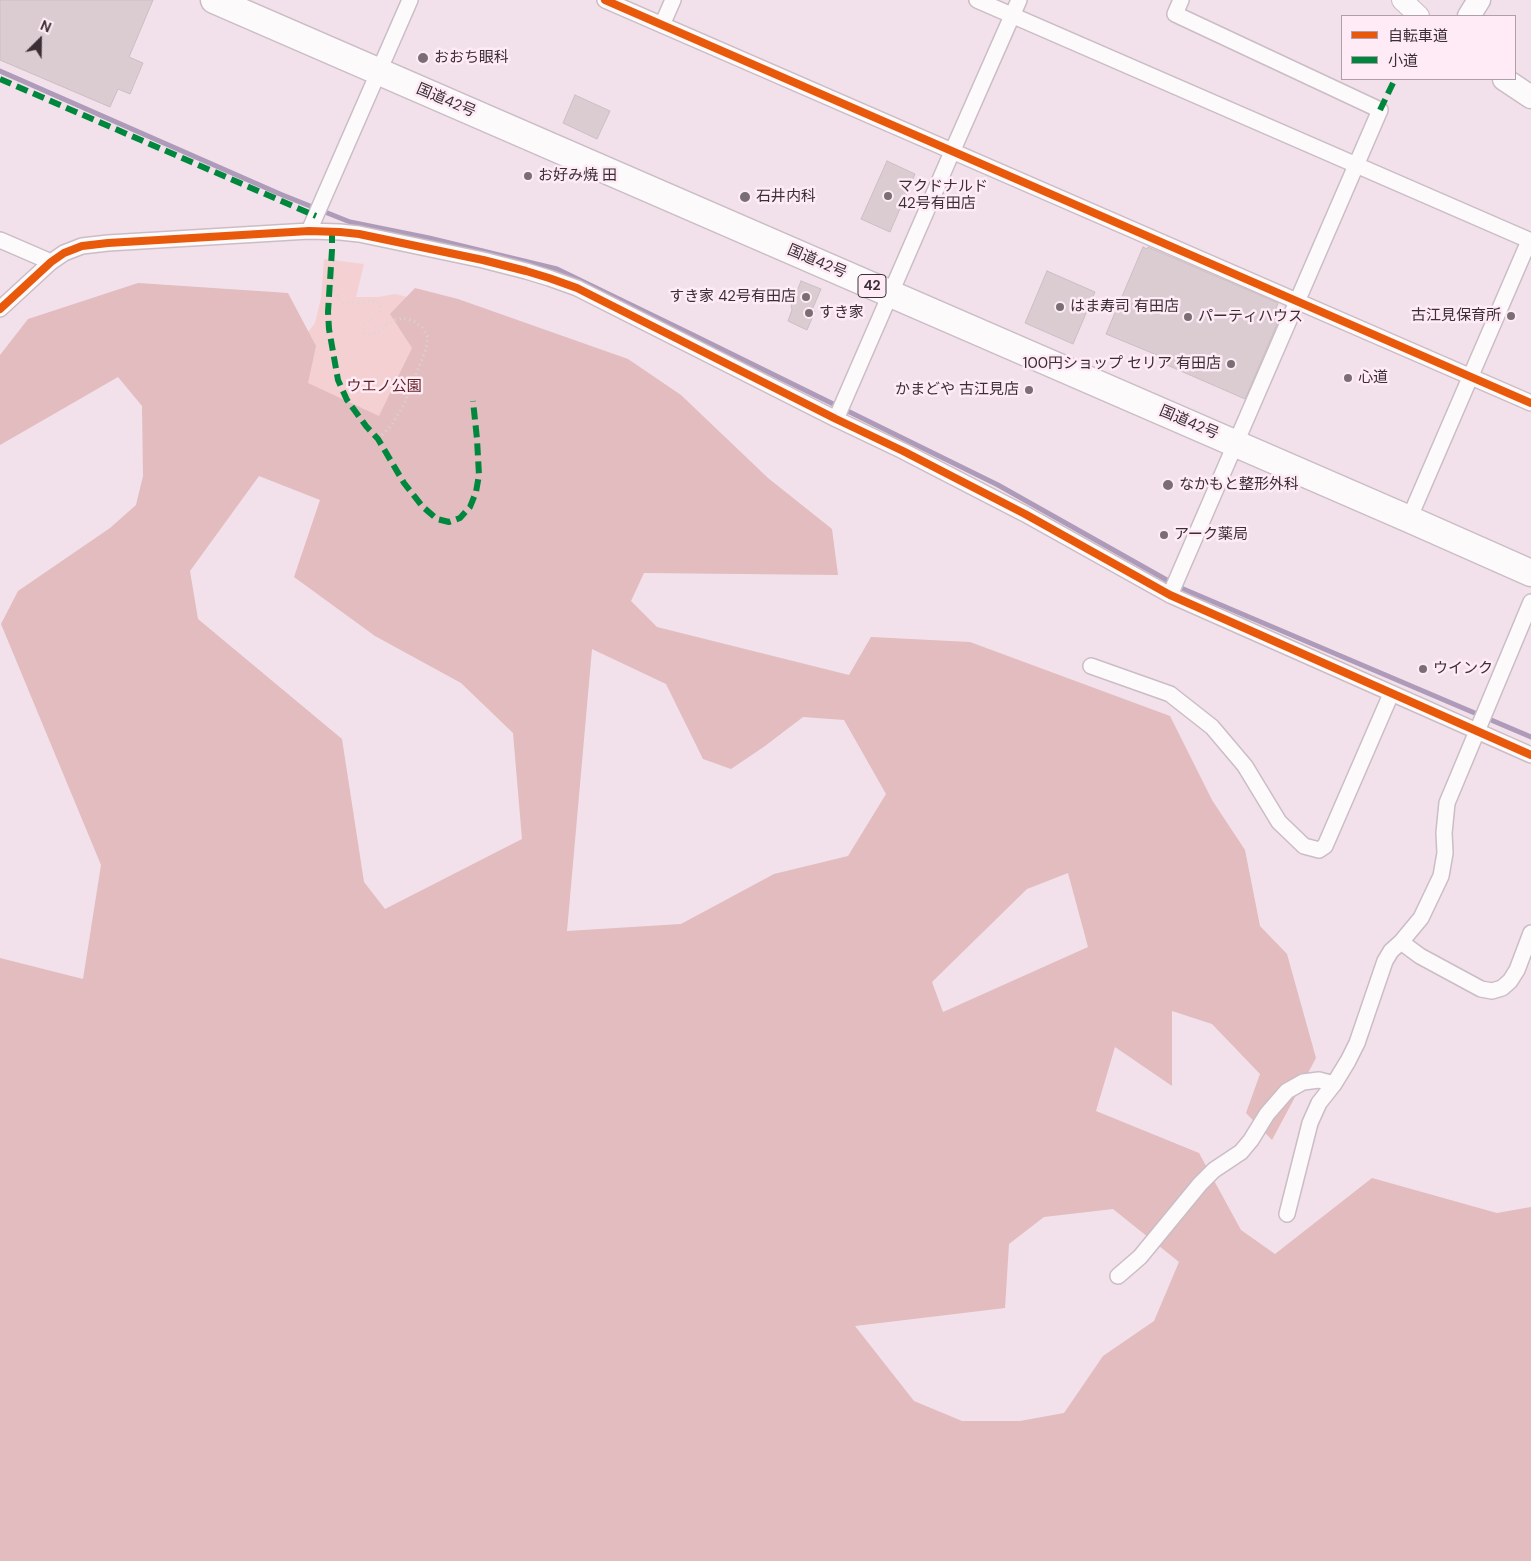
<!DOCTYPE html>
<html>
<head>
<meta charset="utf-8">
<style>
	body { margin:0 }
	#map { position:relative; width:1531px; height:1561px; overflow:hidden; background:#f2e1ea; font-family:"DM Sans","Noto Sans JP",sans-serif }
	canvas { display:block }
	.legend { position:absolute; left:1341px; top:15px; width:175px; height:65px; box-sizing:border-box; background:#feebf5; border:1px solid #b09fa8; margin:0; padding:6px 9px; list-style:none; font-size:15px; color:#3b2e35 }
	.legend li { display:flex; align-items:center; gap:10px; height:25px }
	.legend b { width:25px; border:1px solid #b09fa8 }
	.north { position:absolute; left:15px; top:15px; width:50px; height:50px; -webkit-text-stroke:4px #feebf5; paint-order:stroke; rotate:23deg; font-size:14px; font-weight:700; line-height:20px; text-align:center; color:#3b2e35 }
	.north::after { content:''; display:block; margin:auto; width:18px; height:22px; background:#3b2e35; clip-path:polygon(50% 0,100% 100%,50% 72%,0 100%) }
</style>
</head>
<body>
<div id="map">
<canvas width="1531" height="1561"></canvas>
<ul class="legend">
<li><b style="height:6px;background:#e8590c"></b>自転車道</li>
<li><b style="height:6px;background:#00873e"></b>小道</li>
</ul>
<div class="north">N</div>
</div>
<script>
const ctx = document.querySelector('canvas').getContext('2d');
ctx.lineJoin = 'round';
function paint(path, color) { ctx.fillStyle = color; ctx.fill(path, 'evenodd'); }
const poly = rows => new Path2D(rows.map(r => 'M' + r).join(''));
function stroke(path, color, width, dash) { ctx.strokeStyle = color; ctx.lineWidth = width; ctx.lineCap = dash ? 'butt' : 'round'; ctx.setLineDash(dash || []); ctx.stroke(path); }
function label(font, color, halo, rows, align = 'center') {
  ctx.font = font + ' "DM Sans","Noto Sans JP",sans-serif'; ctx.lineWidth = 5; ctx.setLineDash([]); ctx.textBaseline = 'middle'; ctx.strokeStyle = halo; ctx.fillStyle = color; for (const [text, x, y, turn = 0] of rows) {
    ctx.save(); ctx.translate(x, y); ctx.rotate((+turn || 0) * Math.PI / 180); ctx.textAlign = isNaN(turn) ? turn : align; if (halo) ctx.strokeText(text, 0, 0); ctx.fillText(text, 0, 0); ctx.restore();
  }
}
paint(poly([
	[324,259,364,264,356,297,378,297,395,294,408,297,491,480,270,374,305,336,315,323,321,298]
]), '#f5d0d2');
paint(poly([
	[138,283,288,293,316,346,308,383,379,416,412,348,390,314,415,288,458,299,628,359,681,395,768,478,832,529,838,575,644,573,631,601,657,627,849,675,871,637,970,642,1170,716,1212,800,1245,850,1260,926,1287,954,1316,1058,1272,1140,1246,1113,1260,1074,1212,1024,1172,1011,1172,1086,1115,1047,1096,1111,1199,1153,1241,1230,1275,1254,1372,1178,1497,1213,1531,1207,1531,1561,0,1561,0,958,83,979,101,865,1,624,18,591,110,528,136,505,143,476,142,406,118,377,0,445,0,355,28,319],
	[259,476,320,500,294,577,375,636,461,683,513,733,522,839,385,909,364,882,342,739,198,619,190,571],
	[592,649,666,684,703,759,731,769,765,746,803,717,844,720,886,794,848,856,774,874,681,924,567,931],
	[1068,873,1088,947,943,1012,932,982,1027,889],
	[1113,1209,1179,1262,1154,1321,1103,1356,1064,1413,1020,1421,962,1421,914,1401,855,1326,1005,1308,1009,1244,1044,1217]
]), '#e2bcbe');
stroke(poly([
	[0,71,280,194,350,222,429,238,557,269,691,334,998,485,1181,588,1531,737]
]), '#ae9bba', 5);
const building = poly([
	[0,0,153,0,129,57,143,63,130,94,118,89,110,107,0,60,0,0],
	[575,95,610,111,597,139,563,123,575,95],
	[887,161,915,174,890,232,861,219,887,161],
	[1143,247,1147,249,1148,247,1278,303,1274,314,1280,317,1245,399,1167,365,1169,360,1106,334,1143,247],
	[1047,271,1095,292,1073,344,1025,323,1047,271],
	[801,281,821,289,812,310,815,311,807,330,788,321,792,310,791,306,801,281]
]);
paint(building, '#daccd1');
stroke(building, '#ccbdc3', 1);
const street = poly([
	[605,0,1531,403],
	[977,0,1531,241],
	[662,25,673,0],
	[309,231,410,0],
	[0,240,51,262],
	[0,309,51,262,64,253,82,246,108,243,309,231,340,232,359,234,483,260,526,271,549,278,577,288,836,419,903,451,1025,514,1170,595,1531,755],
	[836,419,952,152,1019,0],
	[1409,519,1529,241],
	[1170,595,1380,110,1175,14,1181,0],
	[1091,666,1170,694,1212,727,1245,766,1279,822,1304,846,1319,850,1325,846,1391,694],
	[1401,942,1420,956,1481,989,1492,991,1502,988,1510,981,1517,970,1531,933],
	[1287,1214,1310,1123,1319,1103,1334,1084],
	[1118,1276,1140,1257,1200,1184,1214,1170,1241,1152,1251,1140,1267,1114,1287,1091,1303,1082,1319,1080,1334,1084,1348,1061,1357,1043,1385,961,1391,951,1401,942,1421,918,1441,876,1445,853,1444,833,1447,803,1531,602]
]);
const secondary = poly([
	[1402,0,1419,16]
]);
const primary = poly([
	[1469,16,1479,0],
	[1504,79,1531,97]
]);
const highway = poly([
	[214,0,1409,519,1531,573]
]);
stroke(street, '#cbbdc5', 18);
stroke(secondary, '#cbbdc5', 22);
stroke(primary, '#cbbdc5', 25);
stroke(highway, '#cbbdc5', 29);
stroke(poly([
	[331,276,334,289,339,299,344,303,360,303,370,301,378,302,380,304,381,307,379,312,364,325,364,333,371,335,379,331,386,325,395,320,403,318,414,321,422,327,428,337,426,349,405,402,392,425,378,439]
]), '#dad5d8', 3, [1, 4]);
stroke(street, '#fdfafc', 15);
stroke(secondary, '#fdfafc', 20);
stroke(primary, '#fdfafc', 22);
stroke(highway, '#fdfafc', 26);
stroke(poly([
	[0,79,316,216],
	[1380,110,1395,79],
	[332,231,332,250,328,312,329,329,338,380,347,400,366,426,378,439,404,483,423,507,437,519,449,522,460,518,470,507,476,492,479,475,477,439,473,401]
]), '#00873e', 6, [12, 6]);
stroke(poly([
	[605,0,1531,403],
	[0,309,51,262,64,253,82,246,108,243,309,231,340,232,359,234,483,260,526,271,549,278,577,288,836,419,903,451,1025,514,1170,595,1531,755]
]), '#e8590c', 8);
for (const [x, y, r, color] of [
	[423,58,6,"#7b6d74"],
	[528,176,5,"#7b6d74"],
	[888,196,5,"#7b6d74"],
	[745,197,6,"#7b6d74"],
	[806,297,5,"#7b6d74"],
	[1060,307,5,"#7b6d74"],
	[809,313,5,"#7b6d74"],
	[1511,316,5,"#7b6d74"],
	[1188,317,5,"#7b6d74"],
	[1231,364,5,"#7b6d74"],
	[1348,378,5,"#7b6d74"],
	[1029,390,5,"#7b6d74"],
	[1168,485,6,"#7b6d74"],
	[1164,535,5,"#7b6d74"],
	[1423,669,5,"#7b6d74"]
]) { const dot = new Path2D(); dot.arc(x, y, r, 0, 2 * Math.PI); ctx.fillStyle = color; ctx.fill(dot); stroke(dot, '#feebf5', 2); }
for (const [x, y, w] of [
	[872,286,28]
]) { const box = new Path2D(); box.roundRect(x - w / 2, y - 11.5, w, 23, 4); ctx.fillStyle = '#feebf5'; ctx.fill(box); stroke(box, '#3b2e35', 1); }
label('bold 14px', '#3b2e35', null, [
	["42",872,286]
]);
label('15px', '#3b2e35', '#feebf5', [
	["おおち眼科",434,58],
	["お好み焼 田",538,176],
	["マクドナルド",898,187],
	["42号有田店",898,204],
	["石井内科",756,197],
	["すき家 42号有田店",796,297,"right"],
	["はま寿司 有田店",1070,307],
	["すき家",819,313],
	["古江見保育所",1501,316,"right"],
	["パーティハウス",1198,317],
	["100円ショップ セリア 有田店",1221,364,"right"],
	["心道",1358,378],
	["かまどや 古江見店",1019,390,"right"],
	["なかもと整形外科",1179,485],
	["アーク薬局",1174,535],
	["ウインク",1433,669]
], 'left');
label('15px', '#3b2e35', '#feebf5', [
	["国道42号",446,101,23],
	["国道42号",817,262,23],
	["国道42号",1189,423,23]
]);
label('15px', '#5f1d1f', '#feebf5', [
	["ウエノ公園",384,387]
]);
</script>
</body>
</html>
